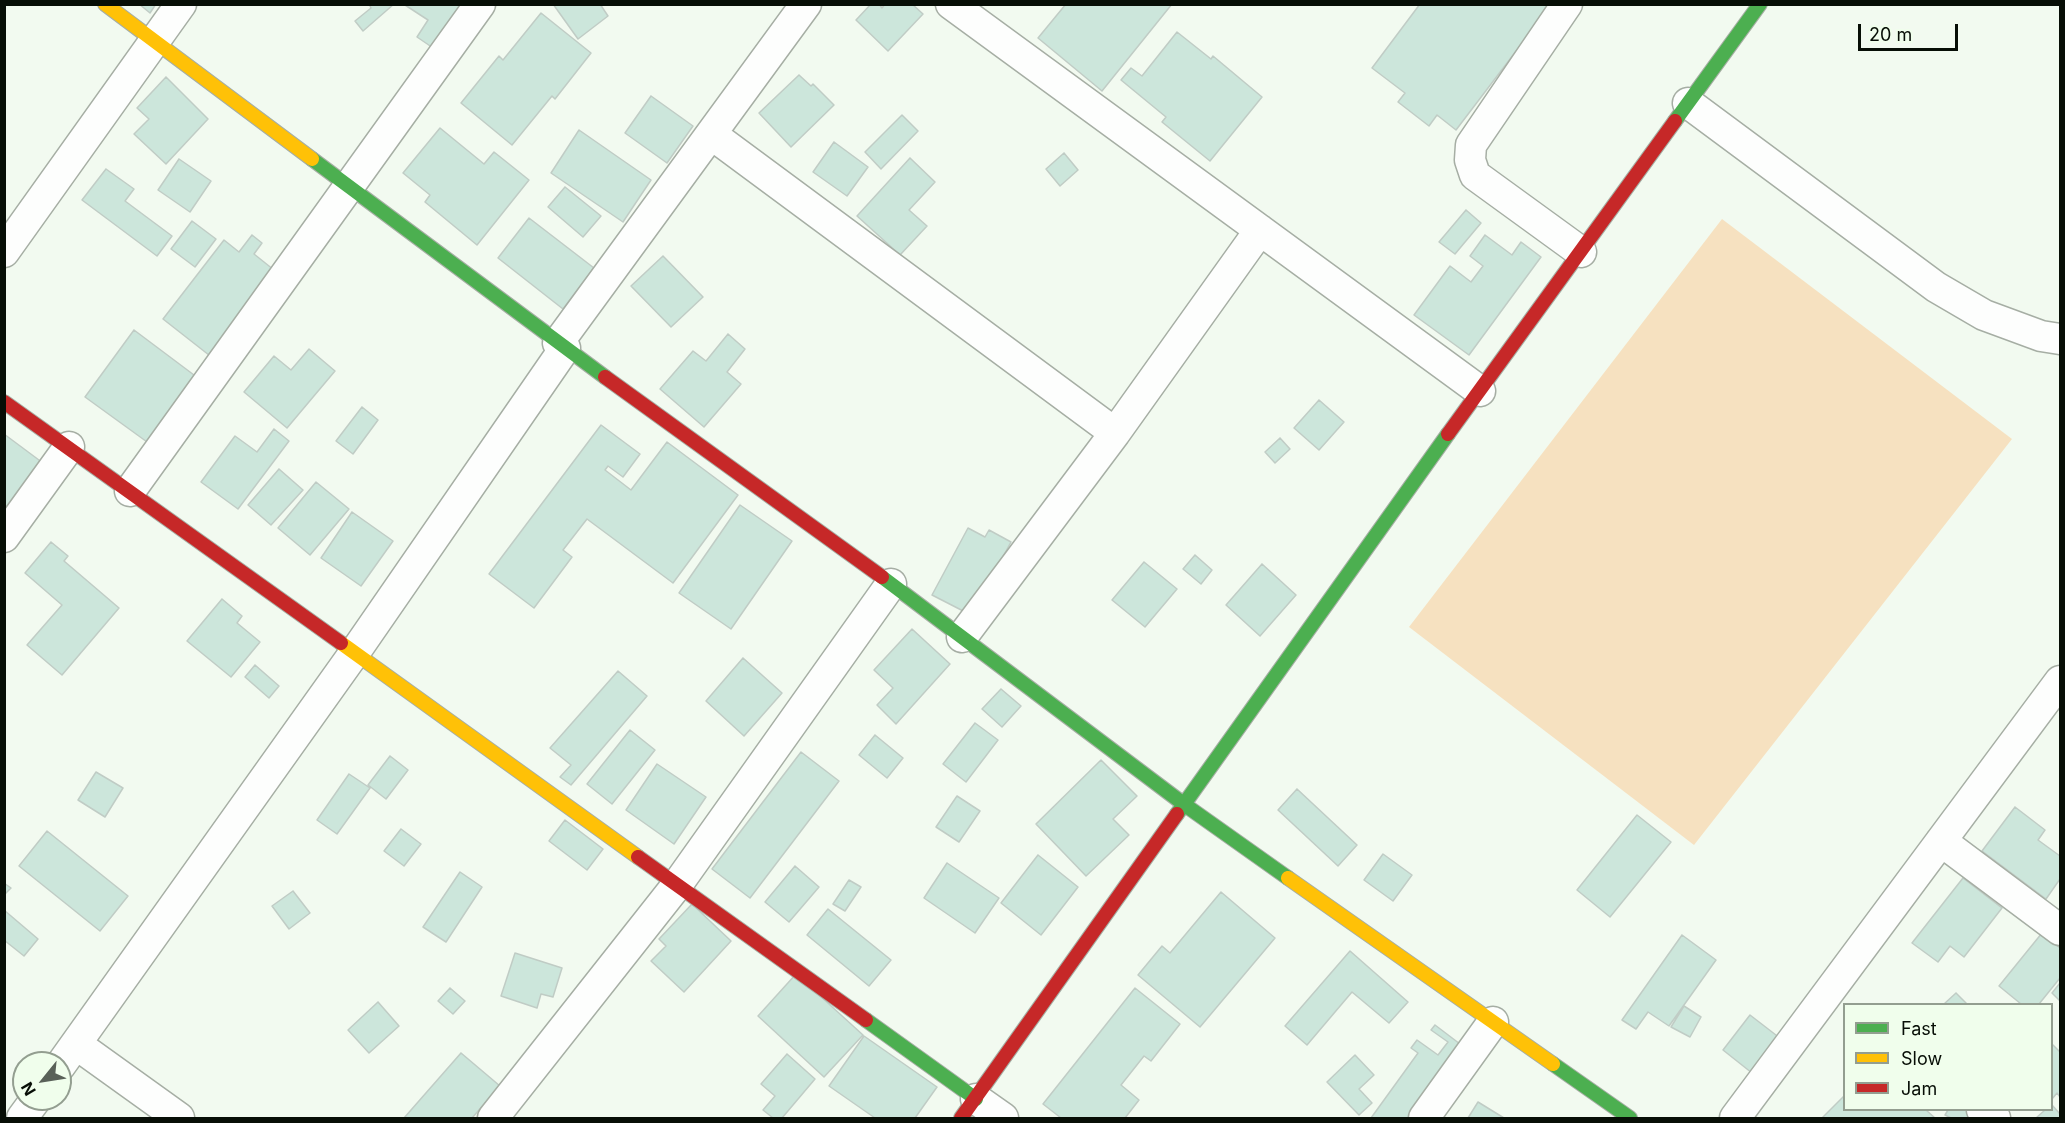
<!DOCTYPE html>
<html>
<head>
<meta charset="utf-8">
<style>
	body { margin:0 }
	#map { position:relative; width:2065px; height:1123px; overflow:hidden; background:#f2faf0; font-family:Inter,sans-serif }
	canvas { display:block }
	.frame { position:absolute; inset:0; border:6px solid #070e06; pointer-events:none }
	.legend { position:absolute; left:1843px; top:1003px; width:210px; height:108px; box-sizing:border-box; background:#f0feec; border:2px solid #939e90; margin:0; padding:8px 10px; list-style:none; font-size:18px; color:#070e06 }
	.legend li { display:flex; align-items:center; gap:12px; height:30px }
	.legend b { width:30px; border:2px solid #939e90 }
	.north { position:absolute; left:12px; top:1051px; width:60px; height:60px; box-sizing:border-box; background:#f0feec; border:2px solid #939e90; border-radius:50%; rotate:240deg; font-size:16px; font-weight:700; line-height:24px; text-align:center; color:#070e06 }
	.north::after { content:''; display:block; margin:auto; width:21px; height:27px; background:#596158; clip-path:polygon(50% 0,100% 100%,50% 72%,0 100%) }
	.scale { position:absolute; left:1858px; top:24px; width:100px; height:27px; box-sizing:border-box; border:3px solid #070e06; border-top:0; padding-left:8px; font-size:18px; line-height:21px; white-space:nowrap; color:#070e06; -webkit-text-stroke:4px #f0feec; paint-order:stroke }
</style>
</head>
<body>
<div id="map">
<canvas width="2065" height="1123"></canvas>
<div class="frame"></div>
<ul class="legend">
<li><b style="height:8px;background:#4caf50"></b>Fast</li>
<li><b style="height:8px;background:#ffc107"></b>Slow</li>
<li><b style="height:8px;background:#c62828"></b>Jam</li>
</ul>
<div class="north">N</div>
<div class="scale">20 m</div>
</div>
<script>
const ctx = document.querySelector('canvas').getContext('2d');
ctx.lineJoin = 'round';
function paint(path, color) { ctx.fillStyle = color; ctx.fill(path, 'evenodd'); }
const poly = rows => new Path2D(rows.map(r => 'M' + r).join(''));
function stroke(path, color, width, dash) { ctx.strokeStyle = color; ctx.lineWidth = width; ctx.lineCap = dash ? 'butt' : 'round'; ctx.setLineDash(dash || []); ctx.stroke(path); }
paint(poly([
	[1722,219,2012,439,1694,845,1409,627]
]), '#f6e1c0');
const building = poly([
	[139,4,156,4,150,13,139,4],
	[369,4,394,4,363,31,355,21,371,8,369,4],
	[466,4,436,50,417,37,428,20,405,5,466,4],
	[553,4,600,4,608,16,578,39,553,4],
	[871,4,879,4,882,8,885,4,912,4,923,14,888,51,856,20,871,4],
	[1066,4,1172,4,1102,91,1038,38,1066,4],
	[1420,4,1552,4,1456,130,1437,115,1429,126,1398,102,1405,93,1372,68,1420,4],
	[541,13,591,53,555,99,552,96,512,145,461,103,499,56,503,60,541,13],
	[1177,32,1211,59,1213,56,1262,97,1210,161,1162,122,1166,117,1121,80,1131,68,1142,76,1177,32],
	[799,75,811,86,813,84,834,105,791,147,759,113,799,75],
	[166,77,208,119,166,164,134,134,149,119,137,108,166,77],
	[651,96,693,126,667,163,625,133,651,96],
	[902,115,918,131,881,169,865,152,902,115],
	[440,128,484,164,494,152,529,180,477,245,425,202,430,195,403,173,440,128],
	[579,130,651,180,623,222,551,173,579,130],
	[834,142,868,167,847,196,813,172,834,142],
	[1064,153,1078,170,1060,186,1046,169,1064,153],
	[910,158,935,182,909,210,927,226,900,255,857,216,910,158],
	[179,159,211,181,190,212,158,190,179,159],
	[106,169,134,189,125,201,172,236,157,256,82,200,106,169],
	[565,187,601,216,583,237,548,207,565,187],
	[1466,210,1481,223,1455,254,1439,242,1466,210],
	[529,218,594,268,563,309,498,258,529,218],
	[192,221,216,239,195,267,171,249,192,221],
	[252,235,262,243,254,254,279,274,214,359,163,319,224,240,239,252,252,235],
	[1485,235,1512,255,1521,242,1541,257,1469,355,1414,315,1450,266,1471,282,1483,266,1470,256,1485,235],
	[663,256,703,297,671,327,631,286,663,256],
	[134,330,202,381,154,447,85,397,134,330],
	[728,334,745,349,727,372,741,384,704,427,660,389,693,351,706,361,728,334],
	[309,349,335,371,287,428,244,392,274,356,291,370,309,349],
	[1319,400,1344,422,1319,450,1294,428,1319,400],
	[362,407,378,420,353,454,336,441,362,407],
	[601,425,640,454,623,477,608,466,605,470,631,490,667,442,738,495,673,583,587,519,563,550,572,557,534,608,489,574,601,425],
	[274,429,289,441,238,509,201,482,235,436,257,452,274,429],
	[4,434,47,466,4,523,4,434],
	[1280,438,1290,449,1275,463,1265,452,1280,438],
	[279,469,303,490,271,525,248,505,279,469],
	[316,482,349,509,310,555,278,528,316,482],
	[740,505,792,541,731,629,679,593,740,505],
	[352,512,393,541,361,586,321,558,352,512],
	[968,528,985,537,989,530,1011,542,971,615,932,595,968,528],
	[51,542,68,556,64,561,119,608,62,675,27,645,62,605,25,573,51,542],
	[1195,555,1212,570,1201,584,1183,569,1195,555],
	[1144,562,1177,589,1145,627,1112,600,1144,562],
	[1262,564,1296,595,1260,636,1226,605,1262,564],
	[222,599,242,616,237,623,260,642,231,677,187,641,222,599],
	[912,629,950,664,896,724,877,705,893,688,874,670,912,629],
	[743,658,782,693,744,736,706,701,743,658],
	[255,665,279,686,269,698,245,677,255,665],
	[618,671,647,696,571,785,560,777,571,765,550,748,618,671],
	[1001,689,1021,706,1002,727,982,709,1001,689],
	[975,723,998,740,966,782,943,764,975,723],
	[630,730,655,750,612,804,587,784,630,730],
	[875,735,903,758,887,778,859,755,875,735],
	[801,752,839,781,750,898,712,869,801,752],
	[390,756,408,770,386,799,368,785,390,756],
	[1101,760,1137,796,1113,819,1129,835,1086,876,1036,824,1101,760],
	[657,764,706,797,674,844,626,810,657,764],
	[96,772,123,788,105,817,78,800,96,772],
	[349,774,370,788,337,834,317,820,349,774],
	[1297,789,1357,845,1338,866,1278,810,1297,789],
	[957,796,980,811,959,842,936,827,957,796],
	[2015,807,2045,830,2038,840,2060,856,2060,879,2046,899,1982,851,2015,807],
	[1637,815,1671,842,1610,917,1577,890,1637,815],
	[565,820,603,849,587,870,549,841,565,820],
	[401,829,421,844,404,866,384,851,401,829],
	[47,831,128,896,100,931,19,866,47,831],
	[1383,854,1412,875,1393,901,1364,880,1383,854],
	[1038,855,1078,887,1041,935,1001,903,1038,855],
	[947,863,999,898,975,933,924,898,947,863],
	[795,866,819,887,789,922,765,902,795,866],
	[460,872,482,887,446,942,423,927,460,872],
	[1963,878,2002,908,1964,957,1950,946,1938,962,1912,943,1963,878],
	[849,880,861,887,845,911,833,904,849,880],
	[4,883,11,888,4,895,4,883],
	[293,891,310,913,289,929,272,906,293,891],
	[1221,892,1275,938,1200,1027,1138,975,1162,946,1170,953,1221,892],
	[692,904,731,941,684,992,651,961,666,946,659,939,692,904],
	[828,909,891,960,869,986,807,935,828,909],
	[4,910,38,939,24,956,4,940,4,910],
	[2042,933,2060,948,2060,978,2039,1004,2021,1004,1999,986,2042,933],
	[1682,935,1716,960,1669,1026,1648,1012,1636,1029,1622,1020,1682,935],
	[1350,951,1408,1002,1389,1023,1352,992,1307,1045,1285,1026,1350,951],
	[515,953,562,968,553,997,541,994,537,1008,501,996,515,953],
	[796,974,863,1035,824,1077,758,1016,796,974],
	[2060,983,2060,1001,2052,993,2060,983],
	[450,988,465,1001,453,1014,438,1001,450,988],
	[1135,988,1180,1024,1151,1061,1144,1056,1121,1085,1139,1100,1125,1118,1061,1118,1043,1104,1135,988],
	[1956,993,1967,1004,1944,1004,1956,993],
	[378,1002,399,1026,369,1053,348,1030,378,1002],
	[1684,1006,1701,1017,1690,1037,1671,1027,1684,1006],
	[1750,1015,1785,1042,1757,1077,1723,1050,1750,1015],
	[1435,1025,1464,1047,1411,1118,1371,1118,1418,1053,1411,1048,1417,1040,1438,1055,1448,1042,1431,1030,1435,1025],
	[864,1036,937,1087,915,1118,875,1118,829,1086,864,1036],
	[2052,1044,2060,1052,2060,1097,2057,1093,2052,1099,2052,1044],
	[461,1053,500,1086,472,1118,404,1118,461,1053],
	[787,1054,815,1079,782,1118,773,1118,763,1110,775,1096,761,1084,787,1054],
	[1355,1055,1374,1075,1359,1089,1372,1103,1359,1115,1327,1082,1355,1055],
	[1844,1096,1844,1110,1926,1110,1935,1118,1822,1118,1844,1096],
	[1478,1102,1504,1118,1468,1118,1478,1102],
	[2052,1105,2060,1114,2060,1118,2036,1118,2045,1110,2052,1110,2052,1105],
	[1948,1110,1973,1110,1968,1118,1951,1118,1945,1115,1948,1110]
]);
paint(building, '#cce6db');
stroke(building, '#c0ccc5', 1.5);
const street = poly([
	[951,4,1480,391],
	[1567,4,1471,145,1470,160,1475,175,1581,252],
	[1688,103,1936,287,1984,315,2041,336,2060,339],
	[711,134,1115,433],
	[4,252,181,4],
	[558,343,806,4],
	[130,491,480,4],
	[4,537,69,447],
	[962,637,1115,433,1260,230],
	[1941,841,2060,930],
	[76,1044,179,1118],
	[60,1066,355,652,565,348],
	[976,1099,1003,1118],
	[1982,1110,1995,1118],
	[22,1118,36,1099],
	[493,1118,677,885,891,584],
	[1424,1118,1493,1022],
	[1735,1118,2060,681]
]);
const fast = poly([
	[1675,121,1760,4],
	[312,159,605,377],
	[882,577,1185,805,1288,878],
	[1177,814,1448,434],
	[866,1020,976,1099],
	[1553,1064,1630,1118]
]);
const slow = poly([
	[105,4,312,159],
	[341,643,638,857],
	[1288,878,1553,1064]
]);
const jam = poly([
	[605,377,882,577],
	[4,402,341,643],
	[1448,434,1675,121],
	[638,857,866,1020],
	[961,1118,1177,814]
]);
stroke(street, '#a6aea4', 33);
stroke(fast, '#a6aea4', 16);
stroke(slow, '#a6aea4', 16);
stroke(jam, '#a6aea4', 16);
stroke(street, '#fdfefd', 30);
stroke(fast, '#4caf50', 14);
stroke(slow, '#ffc107', 14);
stroke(jam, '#c62828', 14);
</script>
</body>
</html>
